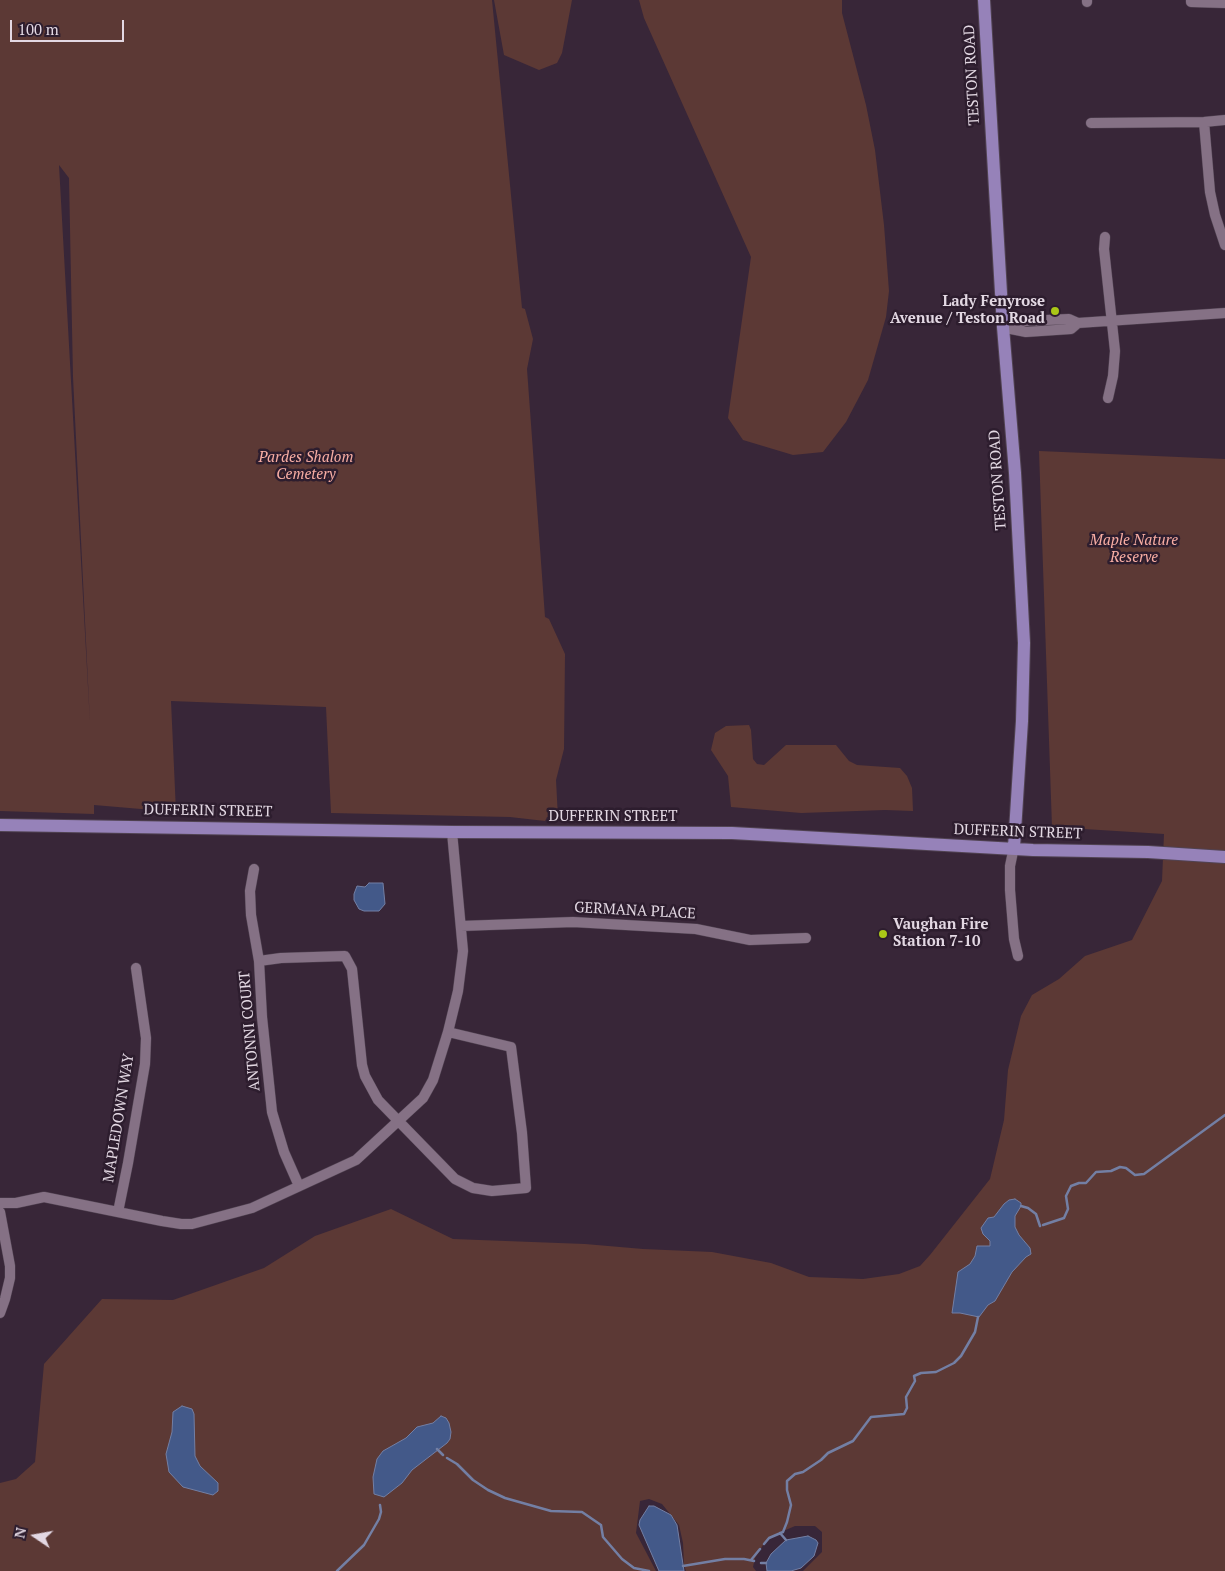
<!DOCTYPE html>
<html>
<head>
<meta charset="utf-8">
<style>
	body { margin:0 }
	#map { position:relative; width:1225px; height:1571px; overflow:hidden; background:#382638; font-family:"PT Serif",serif }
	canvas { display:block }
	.north { position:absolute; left:10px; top:1511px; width:50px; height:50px; -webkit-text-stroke:4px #2d1d2e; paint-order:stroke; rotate:282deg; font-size:14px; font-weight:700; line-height:20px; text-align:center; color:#e3d8e3 }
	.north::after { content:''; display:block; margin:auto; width:18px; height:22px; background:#e3d8e3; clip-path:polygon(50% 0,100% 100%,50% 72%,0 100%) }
	.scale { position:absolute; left:10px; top:20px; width:114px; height:22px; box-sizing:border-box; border:2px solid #e3d8e3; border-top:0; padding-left:6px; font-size:15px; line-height:18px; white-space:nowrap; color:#e3d8e3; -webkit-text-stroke:4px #2d1d2e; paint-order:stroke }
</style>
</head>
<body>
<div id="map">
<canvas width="1225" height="1571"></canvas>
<div class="north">N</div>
<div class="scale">100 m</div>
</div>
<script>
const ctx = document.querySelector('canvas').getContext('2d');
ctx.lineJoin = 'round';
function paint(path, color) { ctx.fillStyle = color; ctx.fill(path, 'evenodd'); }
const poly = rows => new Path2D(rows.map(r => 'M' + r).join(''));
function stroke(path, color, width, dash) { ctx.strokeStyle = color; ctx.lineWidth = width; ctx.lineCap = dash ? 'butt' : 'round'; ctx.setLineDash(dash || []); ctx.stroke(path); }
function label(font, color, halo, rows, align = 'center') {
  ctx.font = font + ' "PT Serif",serif'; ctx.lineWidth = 5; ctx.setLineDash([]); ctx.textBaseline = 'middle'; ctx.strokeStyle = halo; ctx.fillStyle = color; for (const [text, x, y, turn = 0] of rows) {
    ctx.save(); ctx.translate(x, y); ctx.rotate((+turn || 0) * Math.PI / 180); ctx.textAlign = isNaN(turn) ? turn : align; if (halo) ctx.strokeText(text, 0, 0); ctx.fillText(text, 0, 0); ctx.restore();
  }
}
paint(poly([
	[0,0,492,0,522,308,525,309,533,339,527,369,545,617,549,619,565,654,564,749,556,780,558,818,547,817,545,821,510,817,331,813,326,707,171,701,176,812,94,805,94,814,0,811],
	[59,165,69,178,73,377,90,723],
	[494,0,572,0,562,53,557,63,539,70,504,55],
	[639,0,842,0,842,13,866,105,875,150,884,225,889,291,886,317,868,380,846,422,823,452,793,455,743,440,728,418,751,257,644,18],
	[1039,451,1225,459,1225,1571,803,1571,822,1552,822,1532,815,1526,795,1526,781,1532,765,1542,755,1558,753,1567,756,1571,686,1571,684,1565,683,1543,679,1525,662,1504,649,1499,640,1501,636,1533,656,1571,0,1571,0,1483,16,1479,35,1462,44,1364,102,1299,173,1300,264,1268,315,1236,391,1209,453,1239,585,1244,643,1249,712,1252,771,1263,809,1277,863,1279,899,1274,920,1266,930,1255,990,1179,1004,1120,1008,1070,1021,1016,1032,995,1059,979,1085,956,1132,940,1162,881,1164,834,1052,827],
	[749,725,751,730,753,759,757,764,764,765,786,745,836,745,849,761,857,765,900,768,907,776,912,788,913,811,885,810,801,813,731,807,728,776,711,750,715,733,726,726]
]), '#5c3935');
const water = poly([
	[369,883,383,883,385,904,379,911,364,911,359,909,354,900,354,894,357,886,365,887,369,883],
	[1015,1199,1021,1203,1021,1206,1015,1216,1015,1227,1019,1235,1030,1248,1031,1254,1026,1257,1012,1272,995,1301,988,1305,979,1317,960,1313,952,1313,958,1272,970,1264,975,1256,977,1246,990,1246,990,1241,983,1234,981,1228,988,1218,994,1217,1004,1204,1009,1200,1015,1199],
	[182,1406,192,1409,194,1414,195,1456,200,1466,218,1483,218,1491,213,1495,183,1487,169,1472,166,1454,172,1432,173,1412,182,1406],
	[441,1416,446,1418,449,1423,451,1432,450,1439,447,1443,412,1470,402,1483,384,1497,374,1494,373,1477,377,1459,383,1451,406,1438,417,1427,433,1423,441,1416],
	[649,1506,654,1506,671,1515,677,1525,684,1571,659,1571,639,1525,640,1520,649,1506],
	[808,1536,816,1540,818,1543,814,1556,801,1568,791,1571,767,1571,766,1563,771,1554,786,1540,808,1536]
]);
paint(water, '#435989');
stroke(water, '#737fa4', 1);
stroke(poly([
	[1021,1206,1028,1208,1036,1214,1040,1226],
	[1043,1225,1064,1218,1068,1209,1066,1196,1071,1186,1079,1183,1086,1183,1096,1172,1111,1171,1120,1167,1126,1168,1135,1175,1144,1174,1225,1115],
	[437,1449,443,1455],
	[447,1458,457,1464,473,1480,488,1490,505,1498,551,1511,582,1512,601,1525,603,1537,622,1559,634,1568,649,1571],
	[780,1533,786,1540],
	[764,1544,769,1538,783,1532,787,1522,791,1505,787,1490,787,1481,795,1474,803,1472,821,1460,828,1453,853,1441,871,1417,904,1414,907,1408,906,1397,915,1381,914,1376,921,1373,936,1372,954,1363,961,1356,975,1332,978,1317],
	[751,1560,760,1549],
	[761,1563,766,1563],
	[683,1566,725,1559,744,1559,754,1561],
	[337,1571,364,1545,379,1519,381,1512,380,1505]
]), '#737fa4', 2.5);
const minor = poly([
	[1087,0,1087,2],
	[1191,0,1191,2,1225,3],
	[1204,122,1210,192,1215,215,1225,245],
	[1091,123,1204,122,1225,120],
	[1105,237,1104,249,1115,351,1113,376,1108,398],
	[1003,327,1025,321,1069,319,1078,323,1225,313],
	[1006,328,1026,332,1071,329,1078,323],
	[1014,847,1010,866,1010,890,1014,939,1018,956],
	[254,869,250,891,251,915,259,961,262,1017,272,1112,284,1152,299,1186],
	[461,926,573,922,696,929,750,940,806,938],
	[259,961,281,958,345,956,352,969,362,1065,365,1076,378,1100,455,1179,473,1188,492,1191,526,1188,522,1133,511,1047,448,1032],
	[0,1203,16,1203,44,1197,162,1221,181,1224,192,1224,252,1208,356,1160,423,1098,433,1080,448,1032,458,991,463,951,452,832],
	[0,1212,10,1266,10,1278,5,1299,0,1313],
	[118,1212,128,1163,145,1064,146,1038,136,968]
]);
const major = poly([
	[984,0,1003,327,1015,473,1024,643,1022,721,1014,847],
	[0,825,452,832,732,833,1033,850,1148,852,1225,857]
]);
stroke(minor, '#514352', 11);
stroke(major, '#514352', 14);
stroke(minor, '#857185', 10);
stroke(major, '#9682b9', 12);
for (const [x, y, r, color] of [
	[1055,311,5,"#aac717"],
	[883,934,5,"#aac717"]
]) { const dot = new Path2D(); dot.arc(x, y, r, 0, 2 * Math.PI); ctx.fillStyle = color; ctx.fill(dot); stroke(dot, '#2d1d2e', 2); }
label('15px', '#e3d8e3', '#2d1d2e', [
	["TESTON ROAD",972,75,-93],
	["TESTON ROAD",998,480,-94],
	["DUFFERIN STREET",208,811,1],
	["DUFFERIN STREET",613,817],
	["DUFFERIN STREET",1018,832,2],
	["GERMANA PLACE",635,911,3],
	["ANTONNI COURT",250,1031,-95],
	["MAPLEDOWN WAY",119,1118,-81]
]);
label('bold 15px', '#e3d8e3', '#2d1d2e', [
	["Lady Fenyrose",1045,302],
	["Avenue / Teston Road",1045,319],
	["Vaughan Fire",893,925,"left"],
	["Station 7-10",893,942,"left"]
], 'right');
label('italic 15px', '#f9aea4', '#2d1d2e', [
	["Pardes Shalom",306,458],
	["Cemetery",306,475],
	["Maple Nature",1134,541],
	["Reserve",1134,558]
]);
</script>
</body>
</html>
